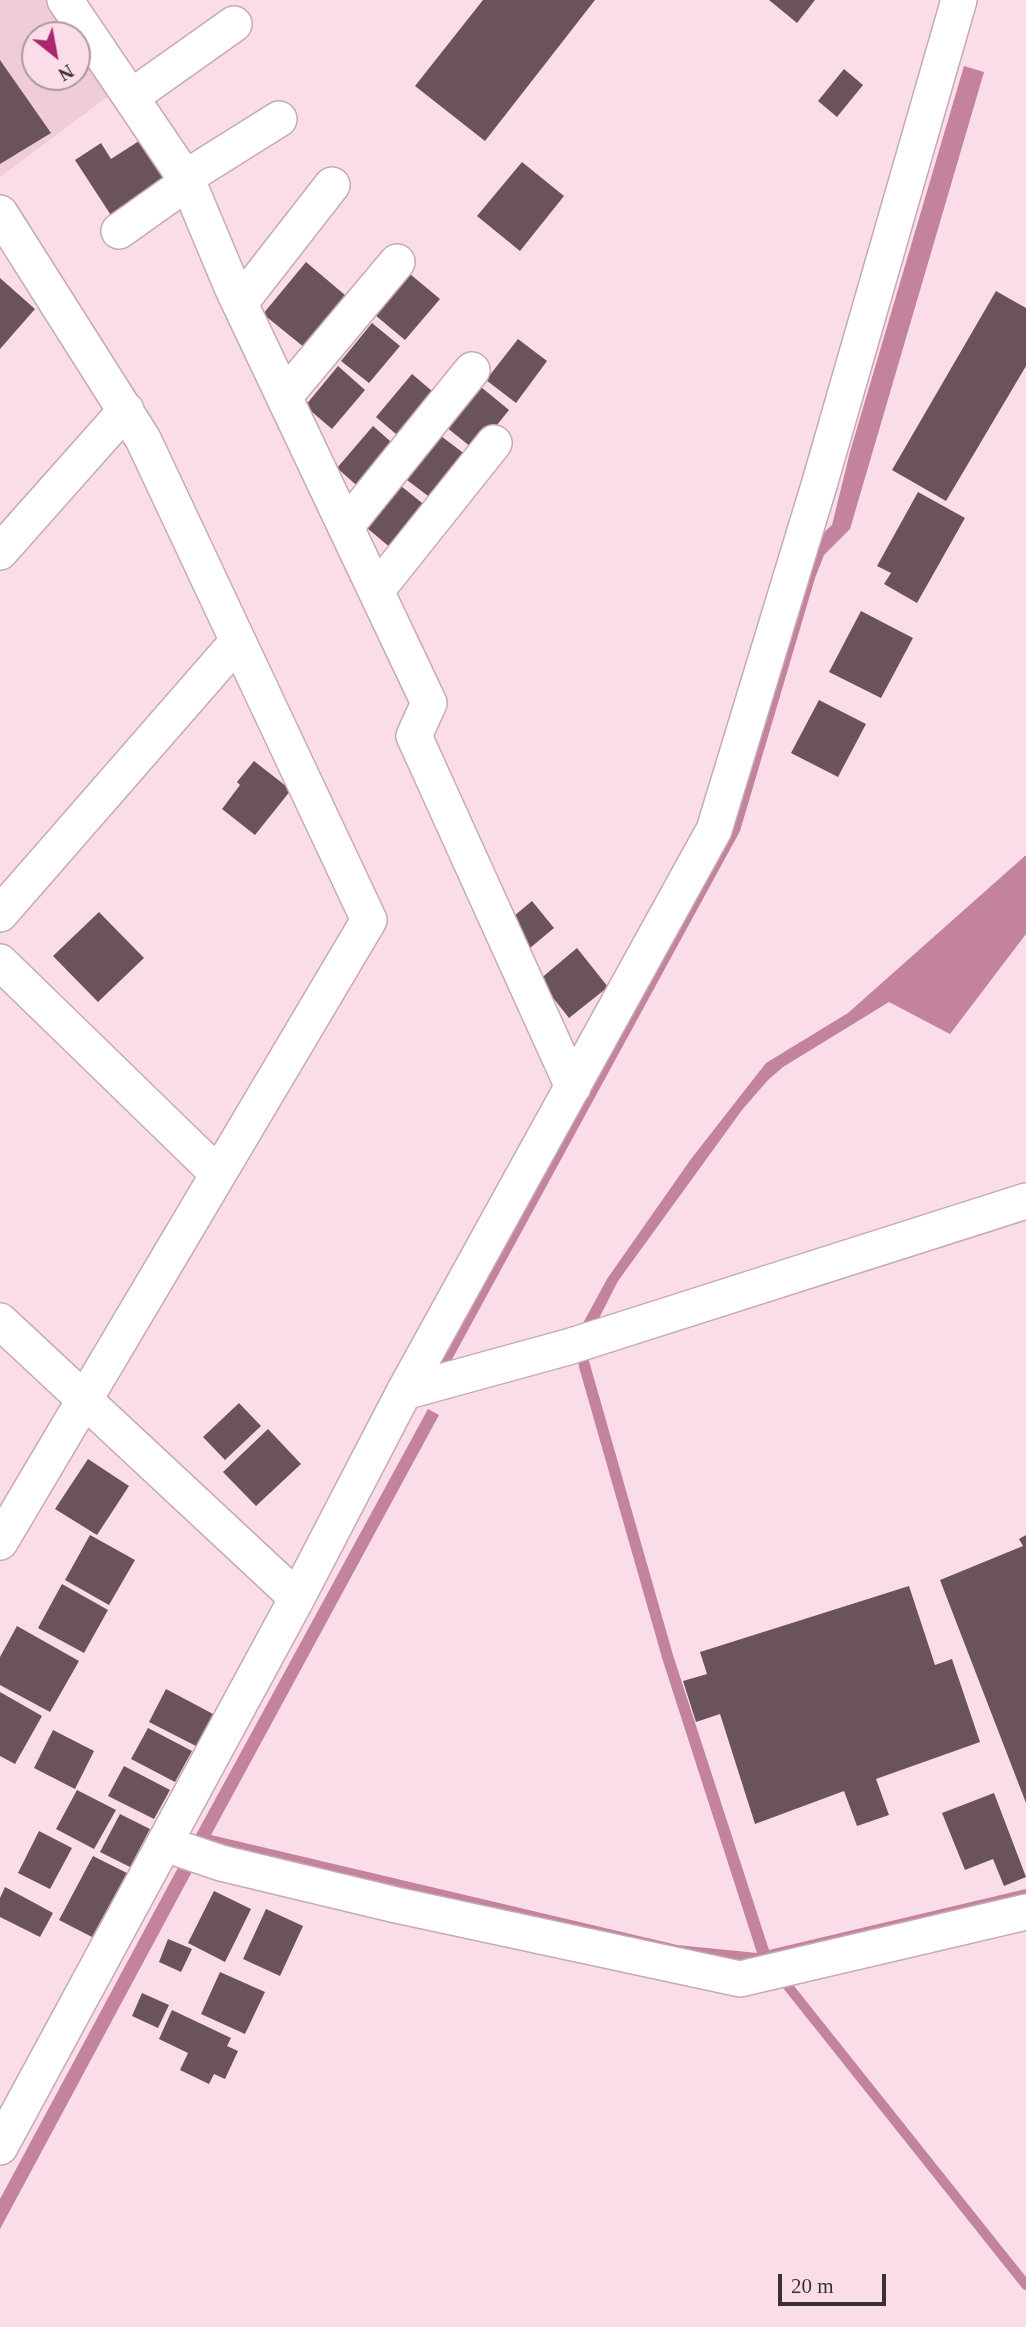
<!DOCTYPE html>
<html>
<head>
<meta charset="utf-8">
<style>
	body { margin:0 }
	#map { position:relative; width:1026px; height:2327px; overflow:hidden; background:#fadde8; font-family:Georgia,serif }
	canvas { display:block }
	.north { position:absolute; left:21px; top:21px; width:70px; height:70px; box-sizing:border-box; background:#fadde8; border:2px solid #ae98a0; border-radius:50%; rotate:149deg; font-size:19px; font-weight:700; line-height:28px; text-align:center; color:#3b3034 }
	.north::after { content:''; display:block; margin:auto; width:24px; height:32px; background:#ab266e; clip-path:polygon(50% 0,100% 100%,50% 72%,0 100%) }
	.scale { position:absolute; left:778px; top:2274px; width:108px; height:32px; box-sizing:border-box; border:4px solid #3b3034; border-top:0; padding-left:9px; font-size:21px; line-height:24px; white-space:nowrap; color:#3b3034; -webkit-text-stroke:5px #fadde8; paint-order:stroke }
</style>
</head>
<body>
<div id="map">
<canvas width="1026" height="2327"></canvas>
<div class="north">N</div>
<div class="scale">20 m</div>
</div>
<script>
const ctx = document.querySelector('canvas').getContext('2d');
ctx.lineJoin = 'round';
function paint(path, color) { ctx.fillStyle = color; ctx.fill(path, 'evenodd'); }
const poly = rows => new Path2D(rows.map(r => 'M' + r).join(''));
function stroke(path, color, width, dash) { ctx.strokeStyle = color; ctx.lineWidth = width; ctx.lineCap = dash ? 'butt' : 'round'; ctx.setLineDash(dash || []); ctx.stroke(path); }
paint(poly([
	[0,0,51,0,75,35,35,35,35,77,77,77,77,38,114,92,0,177]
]), '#f0ccda');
paint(poly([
	[964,66,984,72,850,529,824,555,815,578,740,831,444,1374,435,1359,726,828,811,544,832,525,850,452],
	[1026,855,1026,934,950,1034,889,1002,783,1067,768,1080,742,1110,618,1281,591,1334,589,1361,673,1655,769,1950,1026,1889,1026,1903,741,1967,194,1868,0,2229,0,2199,174,1875,428,1409,439,1415,211,1835,677,1945,757,1953,663,1661,579,1367,575,1338,607,1279,691,1159,766,1063,848,1013]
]), '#c3829d');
stroke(poly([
	[779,1975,1026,2285]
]), '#c3829d', 10);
paint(poly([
	[483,0,595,0,485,141,415,86],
	[769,0,815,0,797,23],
	[0,60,51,133,0,164],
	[844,69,863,85,837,117,818,101],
	[142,139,173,186,116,223,75,160,101,143,111,159],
	[522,162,564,196,520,251,477,216],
	[306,262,352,301,310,352,263,314],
	[410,274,440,299,405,340,375,315],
	[0,278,35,309,0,349],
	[996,291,1026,308,1026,366,946,501,892,470],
	[372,323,400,346,369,383,341,361],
	[518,339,547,361,516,403,486,380],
	[338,366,365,390,332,429,305,406],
	[412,374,439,397,403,440,376,417],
	[481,387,509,410,476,451,446,427],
	[373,426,399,449,363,491,337,468],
	[441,436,470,458,436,502,407,480],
	[401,486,432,511,398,554,367,528],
	[918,492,965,518,917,603,884,584,891,573,877,566],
	[861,611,913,638,881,698,829,672],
	[819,700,866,724,838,777,791,753],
	[254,761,291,790,255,835,222,809,240,785,237,782],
	[532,901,554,928,530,948,508,921],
	[99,912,144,958,98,1002,53,956],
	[577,948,608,987,569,1018,539,980],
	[239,1403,261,1426,225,1460,203,1437],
	[268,1429,301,1464,256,1506,223,1472],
	[88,1459,129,1486,97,1535,55,1509],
	[90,1535,135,1560,109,1605,65,1580],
	[1026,1535,1026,1803,940,1580,1023,1546,1019,1539],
	[62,1584,108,1610,84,1653,38,1628],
	[909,1586,935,1665,952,1659,980,1742,876,1779,889,1815,857,1826,844,1791,755,1824,720,1714,696,1722,683,1681,707,1674,700,1652],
	[17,1626,79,1661,50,1712,0,1685,0,1657],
	[166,1689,213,1714,196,1746,149,1722],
	[0,1692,42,1716,15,1764,0,1756],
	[148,1728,192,1751,175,1782,131,1759],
	[53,1730,94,1751,75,1789,34,1768],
	[124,1766,170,1790,154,1819,108,1796],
	[77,1790,116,1810,94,1849,56,1829],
	[994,1793,1026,1877,1004,1886,993,1859,965,1870,942,1813],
	[120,1814,150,1829,130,1867,100,1852],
	[39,1831,72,1848,50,1889,18,1873],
	[93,1856,127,1873,92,1937,59,1920],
	[5,1887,53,1913,40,1937,0,1917,0,1898],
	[214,1891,251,1909,225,1962,188,1943],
	[266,1909,303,1926,280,1976,243,1959],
	[168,1939,192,1949,181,1972,159,1962],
	[220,1972,265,1992,245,2034,201,2014],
	[142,1993,169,2005,158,2028,132,2016],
	[172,2010,231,2038,227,2046,238,2051,225,2079,214,2074,209,2084,180,2070,188,2053,159,2039]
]), '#6b535c');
const minor = poly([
	[65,0,188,182,232,287,429,703,414,736,573,1087],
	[131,97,234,24],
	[185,178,279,119],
	[0,213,143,439,369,920,0,1542],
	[119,231,188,182],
	[240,303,332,185],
	[284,397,397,262],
	[346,526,472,370],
	[0,552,126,410],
	[376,591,494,443],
	[0,914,238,641],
	[0,962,218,1174],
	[0,1321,297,1598],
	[404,1392,568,1347,1026,1201],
	[165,1844,221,1863,396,1905,740,1979,1026,1912],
	[0,2147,297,1598,404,1392,714,830,820,482,959,0]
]);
stroke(minor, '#c6aab5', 38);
stroke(minor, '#fff', 35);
</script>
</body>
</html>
